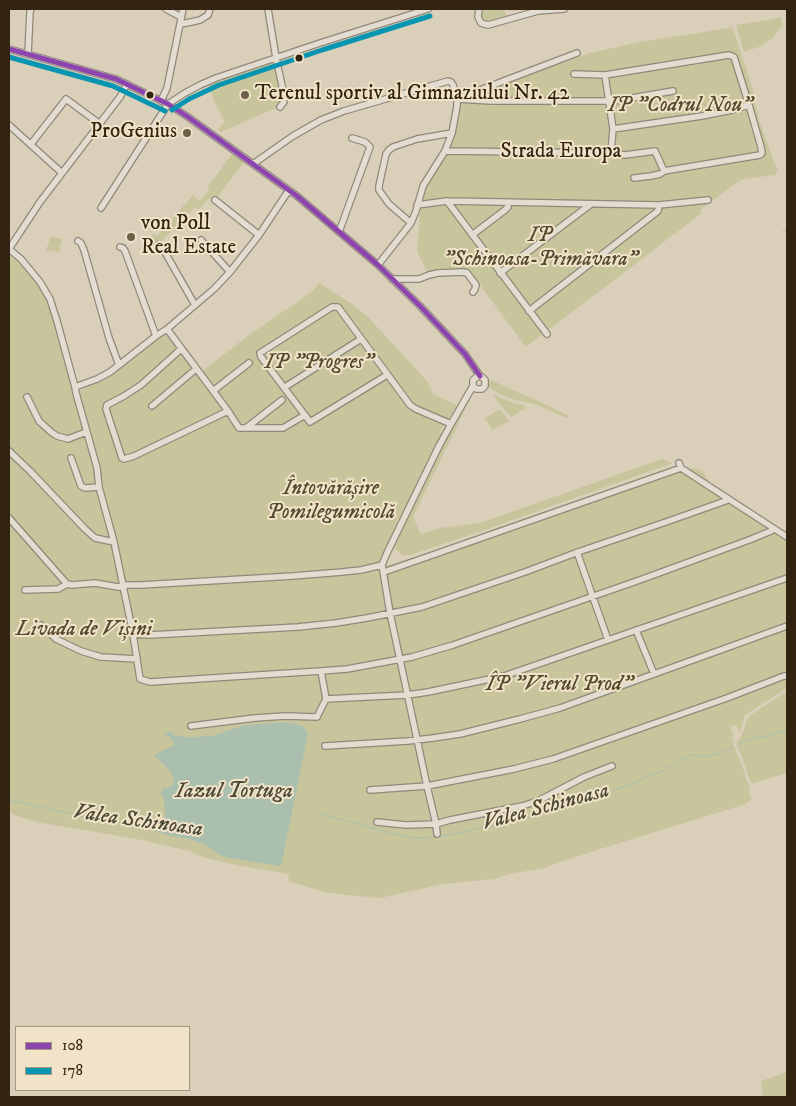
<!DOCTYPE html>
<html>
<head>
<meta charset="utf-8">
<style>
	body { margin:0 }
	#map { position:relative; width:796px; height:1106px; overflow:hidden; background:#dacfb9; font-family:"IM FELL DW Pica",serif }
	canvas { display:block }
	.frame { position:absolute; inset:0; border:10px solid #322410; pointer-events:none }
	.legend { position:absolute; left:15px; top:1026px; width:175px; height:65px; box-sizing:border-box; background:#f0e3c8; border:1px solid #a4977e; margin:0; padding:6px 9px; list-style:none; font-size:15px; color:#322410 }
	.legend li { display:flex; align-items:center; gap:10px; height:25px }
	.legend b { width:25px; border:1px solid #a4977e }
</style>
</head>
<body>
<div id="map">
<canvas width="796" height="1106"></canvas>
<div class="frame"></div>
<ul class="legend">
<li><b style="height:6px;background:#8e44ad"></b>108</li>
<li><b style="height:6px;background:#0895b2"></b>178</li>
</ul>
</div>
<script>
const ctx = document.querySelector('canvas').getContext('2d');
ctx.lineJoin = 'round';
function paint(path, color) { ctx.fillStyle = color; ctx.fill(path, 'evenodd'); }
const poly = rows => new Path2D(rows.map(r => 'M' + r).join(''));
function stroke(path, color, width, dash) { ctx.strokeStyle = color; ctx.lineWidth = width; ctx.lineCap = dash ? 'butt' : 'round'; ctx.setLineDash(dash || []); ctx.stroke(path); }
function label(font, color, halo, rows, align = 'center') {
  ctx.font = font + ' "IM FELL DW Pica",serif'; ctx.lineWidth = 4; ctx.setLineDash([]); ctx.textBaseline = 'middle'; ctx.strokeStyle = halo; ctx.fillStyle = color; for (const [text, x, y, turn = 0] of rows) {
    ctx.save(); ctx.translate(x, y); ctx.rotate((+turn || 0) * Math.PI / 180); ctx.textAlign = isNaN(turn) ? turn : align; if (halo) ctx.strokeText(text, 0, 0); ctx.fillText(text, 0, 0); ctx.restore();
  }
}
paint(poly([
	[480,9,499,9,505,12,507,16,503,19,489,23,481,21],
	[781,17,782,26,773,38,759,47,744,52,736,25,768,20],
	[732,26,752,87,759,120,775,165,778,168,774,178,773,175,740,180,700,210,702,213,526,347,468,269,427,272,418,253,417,250,421,202,424,186,453,139,457,126,462,98,590,53,639,42,685,35,729,28],
	[273,62,277,66,282,103,276,108,221,132,218,129,225,122,216,105,208,85,221,79],
	[232,154,244,162,216,199,214,202,209,198,198,210,195,207,159,244,150,238,153,234,157,236,164,228,166,229,173,220,172,219,193,195,200,201,209,190,207,188],
	[51,236,62,239,59,252,46,250],
	[9,255,21,264,34,279,47,301,53,319,74,396,78,395,79,391,102,381,120,369,155,340,162,335,167,334,197,375,249,335,313,291,319,283,352,304,367,316,427,381,433,394,457,405,446,424,444,423,440,432,442,433,422,473,420,474,418,476,421,477,400,520,397,519,396,522,399,523,380,562,381,569,387,565,409,559,488,532,528,517,678,465,701,470,712,485,787,535,787,688,745,715,743,721,740,733,736,725,730,727,734,735,732,736,733,740,735,739,733,744,742,765,750,789,749,794,752,799,746,804,613,845,560,862,545,868,510,874,494,879,443,884,380,898,346,895,325,892,288,881,289,874,236,865,207,858,194,854,193,852,142,840,37,822,14,815,9,810],
	[491,380,538,401,569,416,567,418,535,404,515,400,499,394,489,387,488,384],
	[471,393,473,393,413,517,421,534,440,528,480,523,662,459,673,463,479,532,410,555,402,555,394,548,394,545,443,443],
	[493,394,515,404,524,405,526,408,511,417,499,404],
	[500,409,509,421,492,430,485,418],
	[787,691,787,773,763,780,756,783,753,783,750,781,743,760,736,744,737,743,743,732,747,719,752,714],
	[787,1072,787,1097,763,1097,761,1081]
]), '#c8c59d');
paint(poly([
	[284,722,297,724,304,727,308,734,281,866,228,858,220,855,205,845,189,839,168,835,149,829,150,822,166,827,164,798,161,795,162,788,169,787,174,784,171,772,154,755,174,745,174,742,164,732,171,732,176,736,190,737,212,736,246,725]
]), '#abbfae');
stroke(poly([
	[783,231,787,231],
	[738,745,755,737,766,737,787,729],
	[9,800,81,816,150,827],
	[318,813,402,836,416,838,434,837],
	[441,836,450,835,529,817,588,801,660,772,693,754,703,757,721,753,733,747]
]), '#abbfae', 1);
const minor = poly([
	[166,9,181,17],
	[268,9,276,58,283,90,284,102,280,107],
	[479,9,478,17,481,23,488,25,538,11,564,9],
	[181,24,191,22,200,20,208,15,210,9],
	[9,49,116,79,168,104,188,117,297,196,378,265,420,306,465,354,480,376],
	[28,54,30,12,31,9],
	[574,74,605,75,729,55,734,57,749,105,732,110,702,116,613,129],
	[605,75,613,129,611,153],
	[459,98,577,53],
	[457,99,491,101,614,101,673,91],
	[161,101,167,88,183,9],
	[9,125,62,173],
	[31,144,66,99,100,124],
	[445,151,611,153,625,155,655,151,664,171],
	[253,164,293,136,321,120,344,111,427,87,448,81,451,82,453,85,457,99,457,106,452,133,445,151,423,186,416,211,411,223,378,265],
	[634,178,651,176,660,174,664,171,760,155,762,153,761,147,749,105],
	[215,200,259,235],
	[447,201,547,334],
	[417,205,447,201,659,205,708,200],
	[101,208,168,104,185,93,200,85,216,78,320,43,428,9],
	[411,223,389,204,379,190,379,186,386,154,389,150,393,147,417,139,452,133],
	[339,232,370,147,365,142,352,138],
	[472,235,505,210,508,207,508,202],
	[201,240,230,272],
	[78,241,81,243,84,250,109,338,119,365],
	[158,245,162,247,195,305],
	[120,247,123,248,125,251,156,336],
	[9,249,21,259,40,282,50,299,57,321,75,387,76,393,97,468,99,487,114,542,133,634,140,679,150,682,321,671,347,669,412,657,453,645,637,581,749,540,771,531,773,529],
	[9,249,40,202,120,97,127,84],
	[500,273,591,204],
	[392,279,419,279,429,275,438,273,463,272,467,273,476,285,475,289,473,292],
	[529,311,658,211,659,205],
	[167,329,228,411,239,428,283,428,305,415],
	[181,349,141,385,124,396,107,405,106,409,122,458,124,459,134,456,228,411],
	[387,375,310,422,261,357,260,353,332,307,338,307,410,405,416,409,451,424],
	[75,387,97,379,110,372,156,336,167,329,214,289,230,272,259,235,289,190],
	[285,387,361,339],
	[213,391,249,363],
	[27,397,39,421,51,432,57,436,68,439,86,432],
	[152,406,196,369],
	[246,428,282,400],
	[9,451,30,471,85,529,95,538,114,542],
	[71,458,81,486,85,488,99,487],
	[679,463,681,468,787,537],
	[9,518,67,584,72,585,95,583,118,587,123,586],
	[577,552,608,640],
	[382,565,390,613,427,786,436,824,437,834],
	[382,565,387,553,439,446,451,424,473,386,473,380,478,376,482,377,485,380,485,386,482,389,476,389,473,386],
	[384,572,681,468],
	[122,585,141,585,293,576,342,572,361,570,382,565],
	[25,590,58,589,67,584],
	[41,625,56,639,81,651,101,657,137,659],
	[636,630,654,674],
	[133,634,150,635,298,627,336,623,367,618,422,607,525,572,578,552,666,522,728,500],
	[326,699,407,695,428,692,504,676,787,578],
	[191,726,255,718,285,716,317,717,326,699,321,671],
	[325,746,408,741,433,738,460,734,520,719,560,708,787,626],
	[370,790,427,786,514,769,553,759,727,698,784,676,787,676],
	[377,822,406,825,436,824,450,820,522,806,538,801,584,777,612,766]
]);
stroke(minor, '#908879', 8);
stroke(minor, '#e2dcd1', 5.5);
stroke(poly([
	[9,49,116,79,168,104,188,117,297,196,378,265,420,306,465,354,480,376]
]), '#8e44ad', 5);
stroke(poly([
	[9,57,113,86,165,111],
	[172,110,189,99,219,85,322,50,430,16]
]), '#0895b2', 5);
for (const [x, y, r, color] of [
	[299,58,4.5,"#322410"],
	[150,95,4.5,"#322410"],
	[245,95,5,"#6d604b"],
	[187,133,5,"#6d604b"],
	[131,237,5,"#6d604b"]
]) { const dot = new Path2D(); dot.arc(x, y, r, 0, 2 * Math.PI); ctx.fillStyle = color; ctx.fill(dot); stroke(dot, '#f0e3c8', 2); }
label('21px', '#322410', '#f0e3c8', [
	["Terenul sportiv al Gimnaziului Nr. 42",255,95],
	["ProGenius",177,133,"right"],
	["von Poll",141,225],
	["Real Estate",141,249]
], 'left');
label('italic 21px', '#544a2e', '#f0e3c8', [
	["IP \"Codrul Nou\"",680,107],
	["IP",540,237],
	["\"Schinoasa-Primăvara\"",540,261],
	["IP \"Progres\"",319,364],
	["Întovărășire",331,490],
	["Pomilegumicolă",331,514],
	["Livada de Vișini",84,631],
	["ÎP \"Vierul Prod\"",559,686]
]);
label('21px', '#322410', '#f0e3c8', [
	["Strada Europa",561,153]
]);
label('italic 22px', '#4b4936', '#f0e3c8', [
	["Iazul Tortuga",234,792],
	["Valea Schinoasa",546,808,-15],
	["Valea Schinoasa",138,822,8]
]);
</script>
</body>
</html>
